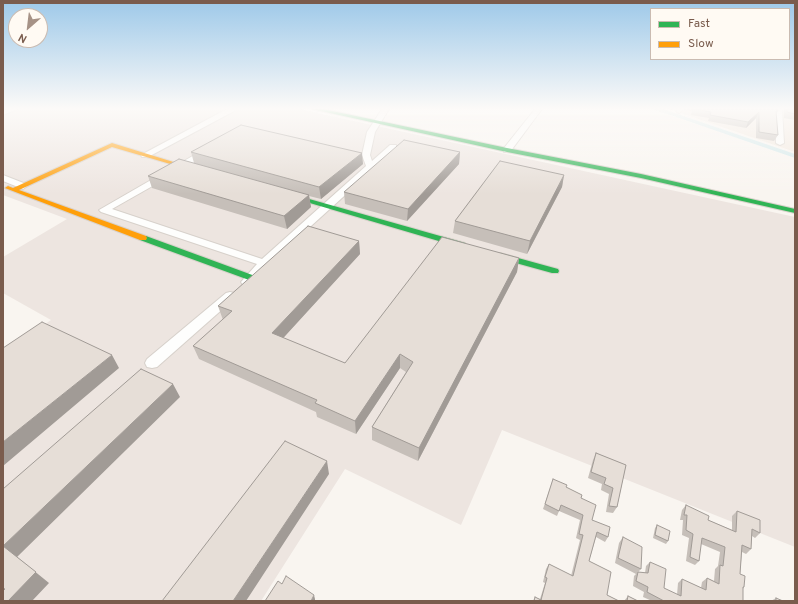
<!DOCTYPE html>
<html>
<head>
<meta charset="utf-8">
<style>
	body { margin:0 }
	#map { position:relative; width:798px; height:604px; overflow:hidden; background:#f9f5f0; font-family:Overpass,sans-serif }
	canvas { display:block }
	.frame { position:absolute; inset:0; border:4px solid #7a5c4d; pointer-events:none }
	.legend { position:absolute; left:650px; top:8px; width:140px; height:52px; box-sizing:border-box; background:#fffaf3; border:1px solid #cabbb1; margin:0; padding:5px 7px; list-style:none; font-size:12px; color:#7a5c4d }
	.legend li { display:flex; align-items:center; gap:8px; height:20px }
	.legend b { width:20px; border:1px solid #cabbb1 }
	.north { position:absolute; left:8px; top:8px; width:40px; height:40px; box-sizing:border-box; background:#fffaf3; border:1px solid #cabbb1; border-radius:50%; rotate:208deg; font-size:11px; font-weight:700; line-height:16px; text-align:center; color:#7a5c4d }
	.north::after { content:''; display:block; margin:auto; width:14px; height:18px; background:#a69286; clip-path:polygon(50% 0,100% 100%,50% 72%,0 100%) }
</style>
</head>
<body>
<div id="map">
<canvas width="798" height="604"></canvas>
<div class="frame"></div>
<ul class="legend">
<li><b style="height:5px;background:#30b455"></b>Fast</li>
<li><b style="height:5px;background:#ff9f0a"></b>Slow</li>
</ul>
<div class="north">N</div>
</div>
<script>
const ctx = document.querySelector('canvas').getContext('2d');
ctx.lineJoin = 'round';
function paint(path, color) { ctx.fillStyle = color; ctx.fill(path, 'evenodd'); }
const poly = rows => new Path2D(rows.map(r => 'M' + r).join(''));
function stroke(path, color, width, dash) { ctx.strokeStyle = color; ctx.lineWidth = width; ctx.lineCap = dash ? 'butt' : 'round'; ctx.setLineDash(dash || []); ctx.stroke(path); }
paint(poly([
	[669,109,795,109,795,152]
]), '#f2e8de');
paint(poly([
	[15,109,299,109,795,217,795,547,502,430,461,525,345,469,261,601,3,601,3,353,51,320,3,293,3,257,67,219,3,195,3,114]
]), '#ede5e0');
paint(poly([
	[653,109,663,109,795,154,795,158,653,109]
]), '#d0e8ea');
const street = poly([
	[7,109,17,109,3,115,3,111,7,109],
	[227,109,236,110,148,157,142,157,141,155,227,109],
	[382,109,389,109,375,132,370,155,372,161,390,145,396,145,396,149,268,265,251,285,247,286,243,285,241,282,257,264,101,212,99,210,203,150,209,150,209,154,112,209,262,259,366,166,362,155,367,132,382,109],
	[535,109,542,109,510,152,504,152,504,148,535,109],
	[676,109,683,109,679,113,677,112,676,109],
	[776,109,782,109,784,143,780,145,776,143,776,109],
	[3,175,26,184,27,186,23,189,3,181,3,175],
	[230,292,234,293,236,296,234,299,157,367,152,368,147,367,145,363,147,359,226,293,230,292]
]);
const fast = poly([
	[312,109,323,109,507,148,641,174,795,209,795,213,641,178,507,152,312,109],
	[288,193,465,243,466,245,462,247,459,247,286,196,286,194,288,193],
	[140,236,146,236,255,276,256,278,255,280,249,280,140,240,139,238,140,236],
	[494,253,500,253,558,269,559,271,558,273,552,273,494,257,493,255,494,253]
]);
const slow = poly([
	[112,143,196,169,191,170,112,147,19,190,146,236,147,238,146,240,140,240,5,188,8,186,13,188,112,143]
]);
stroke(street, '#d7d1cb', 2);
stroke(fast, '#d9d2cb', 2);
stroke(slow, '#d9d2cb', 2);
paint(street, '#fefefd');
paint(fast, '#30b455');
paint(slow, '#ff9f0a');
paint(poly([
	[684,109,777,109,778,111,776,114,778,135,774,141,756,138,756,118,746,128,708,121,709,118,691,115,692,111,684,110],
	[784,109,795,109,795,120,784,118],
	[191,152,363,164,321,199,309,196,311,207,287,229,152,188,148,176,194,163],
	[460,152,459,164,407,221,345,204,344,192],
	[564,175,562,187,527,254,453,233,455,221],
	[359,241,360,254,283,338,345,363,519,258,517,272,418,461,372,440,372,427,406,372,400,368,356,434,317,417,316,412,199,359,193,346,223,320,218,306],
	[596,453,626,465,617,507,613,513,606,512,609,494,601,490,602,484,588,478,593,460],
	[553,479,581,498,592,520,608,537,605,542,596,537,589,561,607,595,619,601,533,601,535,597,540,599,545,583,543,582,546,569,549,564,571,576,580,540,576,538,580,520,559,511,557,516,543,509],
	[686,505,708,520,732,530,732,516,737,511,760,533,755,538,752,536,751,549,746,554,742,552,740,574,744,587,743,589,743,601,652,601,643,597,644,592,633,586,634,576,636,574,615,563,619,543,623,537,641,569,638,572,645,573,646,566,650,562,664,588,677,595,678,583,682,579,701,588,702,582,707,578,714,581,715,569,718,566,720,552,701,544,699,561,695,565,686,561,689,538,682,535,683,520,680,520,682,510],
	[657,525,668,541,666,544,653,538,655,528],
	[628,596,638,601,624,601],
	[776,598,783,601,771,601]
]), '#c6bfb9');
paint(poly([
	[759,112,756,118,746,128,748,122],
	[460,152,459,164,407,221,408,209],
	[362,153,363,164,321,199,319,187],
	[564,175,562,187,527,254,530,241],
	[309,195,311,207,287,229,284,216],
	[359,241,360,254,275,347,272,333],
	[519,258,517,272,418,461,419,448],
	[400,354,400,368,356,434,355,421],
	[112,355,119,368,3,466,3,442],
	[173,384,180,397,17,557,49,583,32,601,8,601,3,546],
	[327,461,329,474,246,601,233,601],
	[314,595,315,599,315,601,311,601]
]), '#a19b96');
const building = poly([
	[694,109,777,109,778,111,776,111,778,135,759,132,759,112,748,122,710,115,711,112,694,109],
	[787,109,795,109,795,114,787,112,787,109],
	[241,125,362,153,319,187,191,152,241,125],
	[404,140,460,152,408,209,344,192,404,140],
	[179,159,309,195,284,216,148,176,179,159],
	[500,161,564,175,530,241,455,221,500,161],
	[308,226,359,241,272,333,345,363,442,237,519,258,419,448,372,427,413,362,400,354,355,421,315,403,317,400,193,346,232,311,218,306,308,226],
	[42,322,112,355,3,442,3,348,42,322],
	[141,369,173,384,3,546,36,572,8,601,3,601,3,591,5,589,3,588,3,489,141,369],
	[285,441,327,461,233,601,162,601,285,441],
	[596,453,626,465,617,507,609,506,613,488,604,484,606,478,591,472,596,453],
	[553,479,567,485,566,487,582,495,581,498,596,505,592,520,610,527,608,537,597,532,589,561,611,572,607,595,619,601,543,601,541,600,547,578,545,577,549,564,573,576,583,535,579,534,583,515,561,505,559,511,545,504,553,479],
	[686,505,709,516,708,520,736,532,737,511,760,520,760,533,752,529,751,549,742,545,740,574,745,576,744,587,743,587,743,601,664,601,647,592,648,587,636,581,638,572,648,573,650,562,666,569,664,588,681,596,682,579,706,590,707,578,719,584,720,565,723,566,725,547,702,538,699,561,690,557,693,534,686,530,687,515,684,515,686,505],
	[657,525,670,531,668,541,655,535,657,525],
	[623,537,642,547,641,569,618,558,623,537],
	[286,576,314,595,311,601,265,601,278,581,282,584,286,576],
	[628,596,638,601,627,601,628,596],
	[535,597,543,601,534,601,535,597],
	[776,598,783,601,776,601,776,598]
]);
paint(building, '#e6ded7');
stroke(building, '#a19b96', 1);
const sky = ctx.createLinearGradient(0, 0, 0, 194);
sky.addColorStop(0, '#9ec9e9');
sky.addColorStop(0.56, '#fcfaf8');
sky.addColorStop(1, '#fcfaf800');
ctx.fillStyle = sky;
ctx.fillRect(0, 0, 798, 194);
</script>
</body>
</html>
